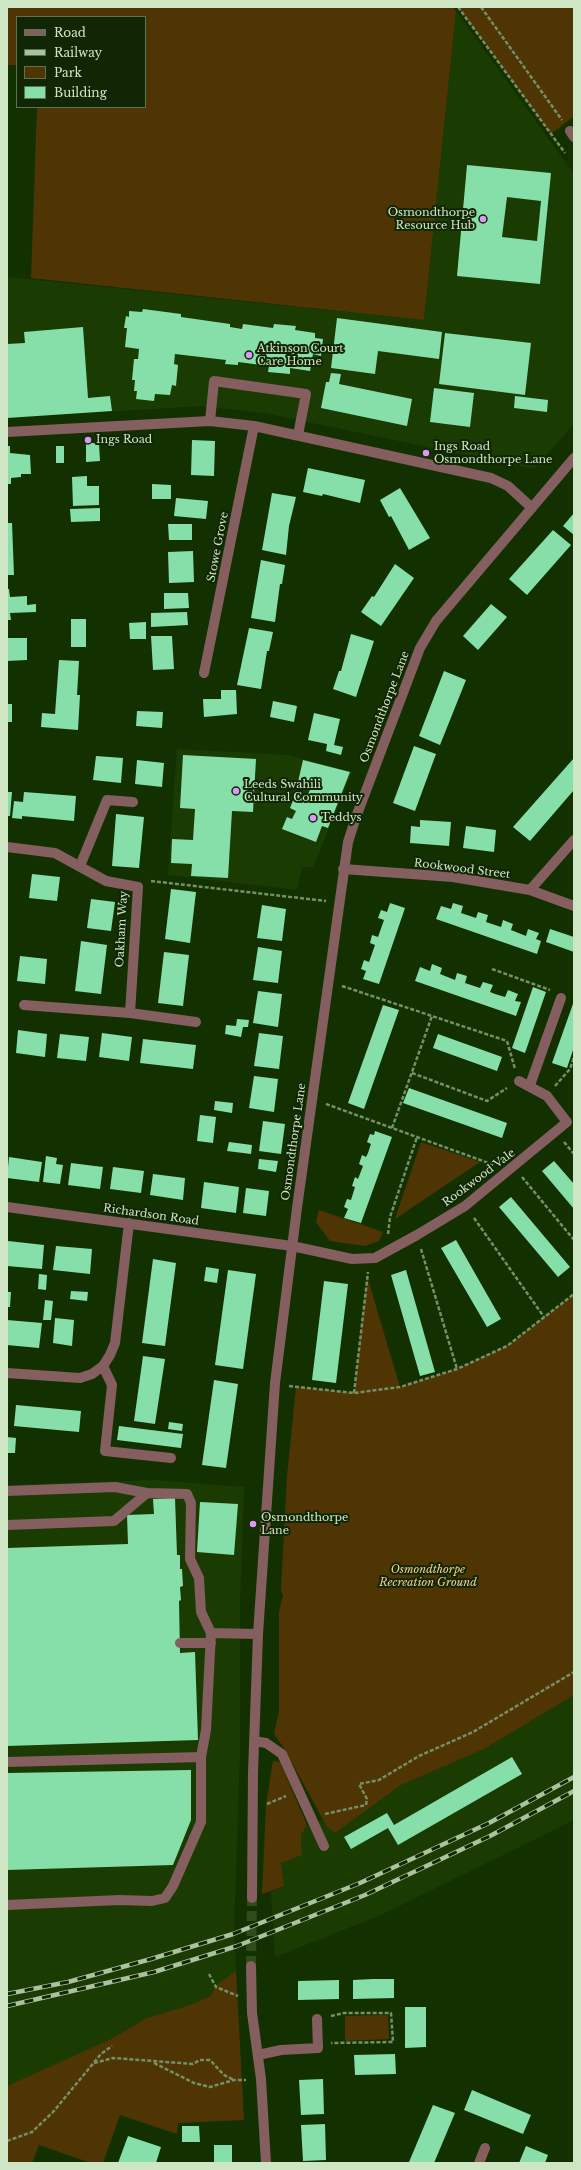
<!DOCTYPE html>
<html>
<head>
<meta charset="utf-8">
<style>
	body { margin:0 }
	#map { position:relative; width:581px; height:2170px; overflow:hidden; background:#133100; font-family:"Libre Baskerville",serif }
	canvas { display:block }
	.frame { position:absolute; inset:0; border:8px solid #cfe6c4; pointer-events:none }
	.legend { position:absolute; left:16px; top:16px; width:130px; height:92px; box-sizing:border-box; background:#102605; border:1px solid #5c7351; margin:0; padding:5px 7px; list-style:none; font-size:12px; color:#cfe6c4 }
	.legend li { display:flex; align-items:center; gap:8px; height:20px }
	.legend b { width:20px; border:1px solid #5c7351 }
</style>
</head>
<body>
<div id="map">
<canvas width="581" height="2170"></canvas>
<div class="frame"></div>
<ul class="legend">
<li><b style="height:5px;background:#855e5f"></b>Road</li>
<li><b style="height:5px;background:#aac29d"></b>Railway</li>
<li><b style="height:11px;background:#503504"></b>Park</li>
<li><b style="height:11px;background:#86dfa9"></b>Building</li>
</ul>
</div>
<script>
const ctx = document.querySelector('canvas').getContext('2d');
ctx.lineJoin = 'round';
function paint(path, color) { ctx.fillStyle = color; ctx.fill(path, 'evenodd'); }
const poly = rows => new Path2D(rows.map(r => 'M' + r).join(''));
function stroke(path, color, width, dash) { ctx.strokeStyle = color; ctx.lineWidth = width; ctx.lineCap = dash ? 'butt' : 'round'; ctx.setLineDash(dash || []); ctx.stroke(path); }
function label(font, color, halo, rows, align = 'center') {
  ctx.font = font + ' "Libre Baskerville",serif'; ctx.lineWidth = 4; ctx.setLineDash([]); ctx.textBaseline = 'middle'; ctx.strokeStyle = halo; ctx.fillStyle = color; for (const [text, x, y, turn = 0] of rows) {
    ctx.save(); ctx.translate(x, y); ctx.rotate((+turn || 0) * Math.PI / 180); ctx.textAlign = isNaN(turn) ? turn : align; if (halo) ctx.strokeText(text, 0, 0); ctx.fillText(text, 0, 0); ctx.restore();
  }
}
paint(poly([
	[456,11,574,174,574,424,534,469,264,413,201,406,7,418,7,277,424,320],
	[177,749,288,755,352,772,313,867,302,867,297,890,168,875],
	[152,1480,244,1487,240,1605,240,1752,234,1930,236,1971,215,1986,211,1996,187,2006,147,2018,111,2039,7,2086,7,1485],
	[574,1695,574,1820,381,1915,275,1957,271,1891,284,1886,281,1862,302,1855,301,1835,307,1825,323,1819,327,1827,335,1833,401,1785,484,1749]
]), '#1a3c03');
paint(poly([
	[7,7,453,7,456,11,424,320,31,278,37,107,145,107,145,17,17,17,17,65,7,65],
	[458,7,574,7,574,116,551,134],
	[421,1142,480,1162,395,1219],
	[319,1210,383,1232,379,1241,365,1246,330,1241,316,1222],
	[367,1276,400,1387,457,1369,507,1346,574,1294,574,1695,484,1749,401,1785,335,1833,327,1827,284,1748,274,1734,279,1712,279,1612,283,1595,281,1590,287,1476,296,1387,354,1393],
	[273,1761,280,1762,307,1825,301,1835,302,1855,281,1863,284,1886,262,1894,266,1805],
	[236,1971,244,2120,178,2123,177,2134,120,2115,103,2163,91,2163,39,2145,32,2163,7,2163,7,2086,111,2039,147,2018,187,2006,211,1996,215,1986],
	[388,2015,389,2039,345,2041,345,2016]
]), '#503504');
paint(poly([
	[467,165,551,173,540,284,457,276],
	[507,197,541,201,537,241,502,237],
	[143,309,181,314,181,317,230,324,230,327,242,329,243,324,273,328,274,324,296,326,295,330,315,333,315,338,323,339,321,356,313,354,310,371,290,368,290,374,268,372,269,366,238,362,238,365,225,364,226,360,175,354,174,364,178,365,176,386,172,385,170,395,155,394,154,401,136,399,137,391,134,391,135,380,132,380,134,359,138,359,139,349,125,347,127,328,124,328,126,316,129,317,129,311,142,312],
	[337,318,442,332,439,359,378,351,375,374,331,368],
	[83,327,88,398,110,396,112,411,7,418,7,344,25,343,24,332],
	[445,333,531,343,525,395,439,384],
	[331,373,341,374,339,384,412,399,407,426,321,408,326,382,329,382],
	[434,388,474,393,470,427,430,422],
	[515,396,548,400,547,412,514,408],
	[192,440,215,441,214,476,191,475],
	[86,443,99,443,100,461,86,462],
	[7,446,10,446,10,453,30,455,31,474,21,474,21,477,11,478,11,484,7,484],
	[56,446,64,446,64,463,56,463],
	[308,468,365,480,360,503,323,494,322,496,303,492],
	[87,476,87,486,99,486,99,505,73,506,72,477],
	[152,484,171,485,171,499,152,499],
	[400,488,430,538,409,550,391,516,389,517,380,500],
	[272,493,296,497,289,526,286,555,262,550],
	[176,498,208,501,206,519,174,516],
	[100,508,100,521,71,522,70,509],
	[574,513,574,535,563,526],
	[7,523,12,523,14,575,7,575],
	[168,524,192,524,192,540,169,540],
	[553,530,571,545,527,595,509,579],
	[193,551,194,582,169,583,168,552],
	[261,560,285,565,282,584,280,584,275,622,251,618],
	[395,564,414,578,381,626,361,612,372,596,374,597],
	[7,589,9,589,10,597,27,596,27,605,36,604,36,612,10,613,11,620,7,620],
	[164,593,188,593,189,608,164,609],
	[491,604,507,617,478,650,463,636],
	[187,612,188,625,151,627,151,613],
	[71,619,86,619,86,647,71,647],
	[146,622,146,639,130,639,129,623],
	[249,628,273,632,269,651,267,651,261,689,237,685],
	[351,634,374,641,356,697,333,689,339,671,341,671],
	[151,636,172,636,174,669,153,670],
	[7,638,27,638,27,660,7,661],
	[59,660,79,661,77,695,80,695,78,730,41,727,42,713,55,714],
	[444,671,466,680,440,745,419,736],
	[221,690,236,690,237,714,204,717,203,699,221,699],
	[273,701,297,706,294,722,270,717],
	[7,704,12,704,12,722,7,722],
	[137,711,163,712,162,728,136,726],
	[314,713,340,719,334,745,343,747,341,755,326,751,327,744,308,740],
	[414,746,436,754,415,811,393,803],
	[183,755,256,759,253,812,232,811,228,878,191,876,192,864,171,863,172,839,193,840,195,809,180,808],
	[96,756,123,758,121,783,93,780],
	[574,758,574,790,530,841,513,827],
	[137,760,164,763,162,787,135,784],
	[303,760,350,772,328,828,322,826,316,842,282,829,287,817,292,819,296,811,290,808,296,793,307,797,311,787,298,782],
	[7,792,12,792,10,816,7,816],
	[24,792,76,796,74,821,22,816,22,819,12,818,14,801,23,802],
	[116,814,144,817,139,868,112,866],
	[420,820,451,822,449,846,410,843,411,826,420,827],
	[466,826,496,830,494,852,463,848],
	[32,874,60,877,57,901,29,898],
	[171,889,196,892,190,943,165,939],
	[91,899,115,902,111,931,87,928],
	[390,903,405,908,379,984,363,979,366,971,361,969,364,960,369,962,375,945,370,943,372,935,378,937,384,920,378,918,381,910,387,912],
	[453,903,463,906,461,913,476,918,478,912,488,915,486,922,501,927,503,920,513,924,511,930,526,936,528,929,539,933,536,939,541,941,537,954,436,919,441,906,451,909],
	[262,905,286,909,282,941,257,938],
	[550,929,574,937,574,952,546,942],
	[81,941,107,945,101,994,75,991],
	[258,947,282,951,278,983,253,980],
	[164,952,189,955,183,1006,158,1003],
	[20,956,47,959,45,984,17,981],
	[432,964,442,968,440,974,455,980,457,973,467,976,465,983,480,988,483,982,493,985,490,992,495,994,505,997,508,990,518,994,515,1001,521,1002,516,1016,415,981,420,967,430,971],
	[533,987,546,992,525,1053,512,1048],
	[258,991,282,994,278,1027,253,1023],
	[574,1001,574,1047,567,1068,552,1063],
	[383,1005,399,1010,364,1109,348,1103],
	[237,1019,249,1020,248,1027,243,1027,241,1037,225,1034,226,1025,236,1026],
	[18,1030,47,1034,45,1057,16,1053],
	[102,1033,132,1037,129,1061,99,1057],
	[259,1033,283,1036,279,1069,254,1066],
	[60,1034,89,1037,86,1061,57,1058],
	[438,1034,502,1057,497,1071,433,1048],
	[143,1039,196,1045,193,1069,140,1063],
	[254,1076,278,1079,274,1112,249,1108],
	[409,1088,507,1123,502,1138,403,1103],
	[215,1101,233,1103,232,1113,214,1110],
	[200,1115,216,1117,213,1143,197,1141],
	[263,1121,285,1124,281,1154,259,1151],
	[375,1131,392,1137,361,1223,344,1218,348,1209,344,1207,347,1199,351,1200,355,1187,352,1186,355,1177,358,1179,363,1166,359,1164,362,1155,366,1157,368,1153,371,1144,367,1142,370,1134,374,1135],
	[229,1142,252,1145,251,1154,227,1151],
	[46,1156,57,1158,56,1164,63,1165,60,1184,43,1182],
	[9,1157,42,1162,39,1182,7,1178],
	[259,1159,278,1161,276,1172,258,1169],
	[554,1161,574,1184,574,1209,542,1171],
	[71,1163,103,1167,100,1189,68,1185],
	[113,1167,144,1171,141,1193,110,1189],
	[153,1174,185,1178,183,1200,150,1195],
	[204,1182,239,1187,236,1213,201,1208],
	[246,1188,269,1191,266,1216,243,1213],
	[511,1197,570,1267,558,1277,499,1207],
	[456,1240,501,1319,487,1327,441,1248],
	[8,1241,44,1245,42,1269,7,1266],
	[56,1246,92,1249,90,1274,53,1270],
	[153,1259,176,1263,165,1346,142,1343],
	[206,1267,219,1269,217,1283,204,1281],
	[228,1270,256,1274,243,1369,215,1365],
	[406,1270,435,1372,420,1376,391,1275],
	[39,1274,47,1275,46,1290,38,1289],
	[324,1281,348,1284,336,1383,312,1380],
	[71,1291,88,1292,87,1301,70,1299],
	[7,1292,11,1292,10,1307,7,1307],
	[45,1300,53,1301,51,1320,43,1320],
	[55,1318,74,1320,72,1346,53,1343],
	[7,1320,42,1323,39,1348,7,1345],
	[143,1356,165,1359,155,1424,134,1421],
	[214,1380,238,1384,226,1468,202,1465],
	[16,1405,81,1411,79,1432,14,1426],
	[169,1422,183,1424,182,1431,168,1429],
	[119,1426,183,1434,181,1448,117,1440],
	[7,1437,16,1438,15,1453,7,1453],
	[175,1498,177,1555,180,1555,180,1569,182,1569,183,1586,180,1587,181,1600,179,1601,180,1653,195,1652,198,1740,7,1746,7,1548,128,1544,127,1515,154,1514,153,1499],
	[200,1502,238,1504,234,1555,197,1552],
	[512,1757,522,1774,398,1845,388,1828,351,1849,344,1837,387,1813,394,1825],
	[191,1770,191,1820,173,1865,7,1870,7,1773],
	[373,1979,394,1979,394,1998,353,1999,353,1980],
	[339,1980,339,1999,298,2000,298,1981],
	[405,2007,426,2007,426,2047,405,2048],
	[395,2054,396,2074,355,2075,354,2055],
	[323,2079,324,2114,301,2115,299,2080],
	[472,2090,531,2115,523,2134,464,2110],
	[433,2105,455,2113,434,2163,413,2163,409,2162],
	[325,2124,326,2160,303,2161,301,2125],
	[182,2126,199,2126,200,2142,182,2142],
	[128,2136,161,2147,156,2163,118,2163],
	[214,2145,232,2145,232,2163,214,2163],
	[526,2146,548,2155,545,2163,519,2163]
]), '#86dfa9');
stroke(poly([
	[251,1966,252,1898]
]), '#2f4c1d', 10, [10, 5]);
stroke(poly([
	[458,7,565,153],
	[481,7,562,120],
	[151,881,326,901],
	[492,969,550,990],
	[342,986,507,1041,515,1069],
	[412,1073,487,1101,507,1088],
	[555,1086,570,1069,574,1057],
	[326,1104,494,1165],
	[392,1128,432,1016],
	[564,1142,574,1154],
	[522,1177,574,1240],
	[474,1218,544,1317],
	[388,1234,390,1217,417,1137],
	[421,1249,457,1369],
	[289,1386,354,1393,400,1387,457,1369,507,1346,574,1294],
	[354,1393,368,1272],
	[267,1804,286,1796],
	[325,1814,366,1805,367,1799,359,1784,379,1780,419,1756,473,1732,574,1672],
	[209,1974,216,1987,238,1996],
	[331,2016,344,2013,391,2013,393,2042,331,2043],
	[94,2063,113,2058,193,2064,200,2060,210,2060,224,2075,234,2080],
	[154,2063,194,2083,210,2087,234,2080,246,2080],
	[7,2141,32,2132,53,2112,101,2054,112,2046]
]), '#759066', 2.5, [4, 2]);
stroke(poly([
	[570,131,574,137],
	[210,421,214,381,306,394,298,435],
	[7,432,210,421,254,426,491,478,508,486,532,508],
	[204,673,254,426],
	[7,847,55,853,106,881,138,887,130,1013],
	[80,866,107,800,133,802],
	[343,869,453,877,530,890,574,906],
	[530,890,574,840],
	[24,1005,130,1013,196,1022],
	[530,1085,561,998],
	[7,1207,292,1246,352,1259,375,1258,417,1235,465,1206,567,1122,547,1096,519,1081],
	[103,1366,112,1385,105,1451,171,1458],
	[7,1373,80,1378,92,1374,103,1366,110,1355,115,1343,129,1223],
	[7,1491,115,1487,147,1493,187,1494,191,1503,190,1559,199,1578,201,1612,211,1633,206,1730,201,1757,201,1822,173,1886,165,1898,152,1901,119,1900,7,1905],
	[7,1525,114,1521,147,1493],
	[211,1633,258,1634],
	[180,1643,211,1643],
	[254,1741,266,1743,282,1754,324,1846],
	[7,1762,201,1757],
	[252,1898,253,1773,258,1634,275,1383,297,1208,348,842,356,817,420,648,436,621,574,458],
	[251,1966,252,2013,261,2079,266,2163],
	[258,2055,281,2050,318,2048,317,2019],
	[479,2163,485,2148]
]), '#855e5f', 10);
const rail = poly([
	[7,1994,68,1982,151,1959,233,1934,360,1883,489,1823,574,1777],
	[7,2006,154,1972,237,1946,365,1895,490,1836,574,1791]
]);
stroke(rail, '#aac29d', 4.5);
stroke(rail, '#102605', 3, [9]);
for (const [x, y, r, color] of [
	[483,219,4,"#db99f5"],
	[249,355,4,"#db99f5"],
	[88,440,4,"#db99f5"],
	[426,453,4,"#db99f5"],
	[236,791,4,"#db99f5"],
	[313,818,4,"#db99f5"],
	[253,1524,4,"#db99f5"]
]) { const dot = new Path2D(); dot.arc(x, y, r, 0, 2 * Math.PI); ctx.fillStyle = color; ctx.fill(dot); stroke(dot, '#102605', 1.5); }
label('11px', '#cfe6c4', '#102605', [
	["Osmondthorpe",475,213,"right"],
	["Resource Hub",475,226,"right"],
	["Atkinson Court",257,349],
	["Care Home",257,362],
	["Ings Road",96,440],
	["Ings Road",434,447],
	["Osmondthorpe Lane",434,460],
	["Leeds Swahili",244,785],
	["Cultural Community",244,798],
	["Teddys",321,818],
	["Osmondthorpe",261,1518],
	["Lane",261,1531]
], 'left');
label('11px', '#cfe6c4', '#102605', [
	["Stowe Grove",218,547,-79],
	["Osmondthorpe Lane",385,707,-69],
	["Rookwood Street",462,869,7],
	["Oakham Way",122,929,-87],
	["Osmondthorpe Lane",294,1142,-82],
	["Rookwood Vale",479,1178,-37],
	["Richardson Road",151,1215,8]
]);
label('italic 11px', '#f7ce94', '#102605', [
	["Osmondthorpe",428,1570],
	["Recreation Ground",428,1583]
]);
</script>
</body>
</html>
